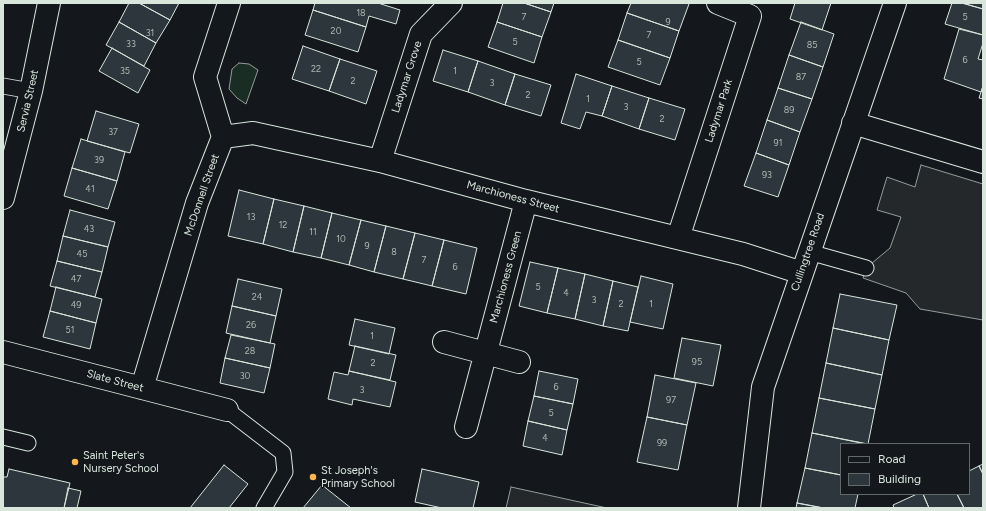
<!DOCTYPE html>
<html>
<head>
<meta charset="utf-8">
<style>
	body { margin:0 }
	#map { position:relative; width:986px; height:511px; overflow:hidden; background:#14181c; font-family:Figtree,sans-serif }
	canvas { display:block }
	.frame { position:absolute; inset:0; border:4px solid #d8e6dc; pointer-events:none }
	.legend { position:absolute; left:840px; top:443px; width:130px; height:52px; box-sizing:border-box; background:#14181c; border:1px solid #626a69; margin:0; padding:5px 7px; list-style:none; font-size:12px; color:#d8e6dc }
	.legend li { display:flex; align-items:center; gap:8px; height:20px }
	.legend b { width:20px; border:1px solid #626a69 }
</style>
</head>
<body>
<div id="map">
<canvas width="986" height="511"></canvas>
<div class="frame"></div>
<ul class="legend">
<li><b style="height:5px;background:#14181c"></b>Road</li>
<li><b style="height:11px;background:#2c363c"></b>Building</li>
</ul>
</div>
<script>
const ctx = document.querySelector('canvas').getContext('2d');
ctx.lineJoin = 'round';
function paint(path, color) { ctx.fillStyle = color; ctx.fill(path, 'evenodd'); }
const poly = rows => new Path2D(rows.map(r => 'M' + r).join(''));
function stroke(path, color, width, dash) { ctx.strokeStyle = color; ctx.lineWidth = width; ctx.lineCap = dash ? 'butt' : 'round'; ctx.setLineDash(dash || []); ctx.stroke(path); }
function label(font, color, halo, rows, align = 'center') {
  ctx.font = font + ' Figtree,sans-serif'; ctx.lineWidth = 3; ctx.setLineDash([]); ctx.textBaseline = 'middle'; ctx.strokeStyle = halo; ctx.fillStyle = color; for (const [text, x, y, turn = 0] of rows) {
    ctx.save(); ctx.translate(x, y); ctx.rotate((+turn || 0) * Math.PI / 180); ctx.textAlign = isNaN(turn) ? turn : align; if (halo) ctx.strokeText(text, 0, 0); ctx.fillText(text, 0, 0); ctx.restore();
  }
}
const green = poly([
	[239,63,249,64,258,70,246,104,237,98,229,89,232,69,239,63]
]);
paint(green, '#1a2d24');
stroke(green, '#939e99', 1);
const parking = poly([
	[921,165,983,184,983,320,920,309,906,293,863,278,866,268,890,248,901,217,877,210,887,177,915,187,921,165],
	[511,487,607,508,506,508,511,487]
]);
paint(parking, '#24282b');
stroke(parking, '#939e99', 1);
const building = poly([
	[129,3,139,3,170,20,156,43,119,22,129,3],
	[139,3,179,3,170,20,139,3],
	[315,3,378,3,400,10,396,24,369,16,366,27,313,10,315,3],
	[503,3,524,3,551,12,542,37,497,22,503,3],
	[524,3,554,3,551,12,524,3],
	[631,3,686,3,689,4,679,31,627,13,631,3],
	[795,3,831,3,822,30,790,19,795,3],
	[952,3,962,3,983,9,983,35,945,24,952,3],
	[962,3,983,3,983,9,962,3],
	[313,10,366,27,358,52,305,35,313,10],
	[627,13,679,31,670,58,618,40,627,13],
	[119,22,156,43,144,66,106,45,119,22],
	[497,22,542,37,534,63,488,47,497,22],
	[801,22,834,34,823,67,789,55,801,22],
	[959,29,983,35,983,43,978,59,983,60,983,86,981,92,944,79,959,29],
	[618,40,670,58,660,85,608,67,618,40],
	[303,46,340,59,329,91,292,79,303,46],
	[112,48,150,70,138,93,99,71,112,48],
	[443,50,478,61,468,92,433,81,443,50],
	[789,55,823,67,812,99,778,88,789,55],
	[340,59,377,71,366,104,329,91,340,59],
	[478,61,515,74,505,105,468,92,478,61],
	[515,74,551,85,541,116,505,105,515,74],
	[576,74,612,86,602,116,586,112,580,129,561,123,576,74],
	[612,86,649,98,639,129,602,116,612,86],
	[983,86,983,99,979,98,983,86],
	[778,88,812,99,800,132,767,120,778,88],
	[649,98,685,109,675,140,639,129,649,98],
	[96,111,139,124,130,153,87,141,96,111],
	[767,120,800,132,789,165,756,153,767,120],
	[81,139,125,152,117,181,72,168,81,139],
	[756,153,789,165,778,197,744,186,756,153],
	[72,168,117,181,108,209,64,196,72,168],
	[239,190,274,199,263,244,228,236,239,190],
	[274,199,304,206,293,252,263,244,274,199],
	[304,206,332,213,321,258,293,252,304,206],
	[70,210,115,222,108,247,63,236,70,210],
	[332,213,361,220,349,265,321,258,332,213],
	[361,220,386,226,374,272,349,265,361,220],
	[386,226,415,233,403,279,374,272,386,226],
	[415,233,444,240,432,286,403,279,415,233],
	[63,236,108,247,102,272,57,261,63,236],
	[444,240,477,248,466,294,432,286,444,240],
	[57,261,102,272,95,297,50,286,57,261],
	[530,262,558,268,547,313,519,306,530,262],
	[558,268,585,274,575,319,547,313,558,268],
	[585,274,613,281,603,326,575,319,585,274],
	[641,276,673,284,663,329,630,322,641,276],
	[238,279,282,289,276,316,232,306,238,279],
	[613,281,638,287,628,331,603,326,613,281],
	[56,287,102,299,96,323,50,311,56,287],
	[840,294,897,305,889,340,833,328,840,294],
	[232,306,276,316,270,343,226,333,232,306],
	[50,311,96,323,90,349,43,337,50,311],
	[355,319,395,328,389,354,349,345,355,319],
	[833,328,889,340,882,375,826,363,833,328],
	[231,335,275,344,270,368,225,358,231,335],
	[682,338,721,345,713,386,674,378,682,338],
	[355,346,396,355,390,380,349,371,355,346],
	[225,358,270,368,264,393,220,383,225,358],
	[826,363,882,375,875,409,819,398,826,363],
	[349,371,396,382,390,407,353,399,352,405,328,399,334,372,348,375,349,371],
	[539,371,578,379,573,404,534,396,539,371],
	[655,375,696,383,687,425,647,417,655,375],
	[534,396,573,404,567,430,528,421,534,396],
	[819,398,875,409,868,444,812,433,819,398],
	[647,417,687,425,678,470,637,462,647,417],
	[528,421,567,430,562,455,523,446,528,421],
	[812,433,866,444,841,444,841,475,805,468,812,433],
	[983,464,983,474,979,466,983,464],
	[224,465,248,484,229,508,190,508,224,465],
	[979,466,983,474,983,508,964,508,957,494,969,494,969,471,979,466],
	[805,468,841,475,841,494,858,494,855,508,824,508,797,503,805,468],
	[9,469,70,483,64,508,3,508,3,477,7,477,9,469],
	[422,469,479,482,473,508,442,508,415,502,422,469],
	[322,485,351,508,303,508,322,485],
	[68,488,81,491,77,508,64,508,68,488],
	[917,494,923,494,929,508,894,508,893,505,917,494],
	[923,494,957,494,964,508,929,508,923,494],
	[797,503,823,508,796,508,797,503]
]);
paint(building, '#2c363c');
stroke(building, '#d8e6dc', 1);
const service = poly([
	[3,86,31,91],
	[809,252,866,268],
	[227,410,283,453,285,472,264,508],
	[3,437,28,443]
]);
const minor = poly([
	[853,123,983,162],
	[223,137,253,133,380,161,526,201,743,254,802,273],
	[380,161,421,34,451,3],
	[3,198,31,91,49,3],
	[678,238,750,16,718,3],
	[444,342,519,362],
	[3,352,227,410],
	[142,388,197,203,223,137,205,77,229,3],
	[466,427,526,201],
	[749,508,763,387,895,3]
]);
stroke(service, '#d8e6dc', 17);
stroke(minor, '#d8e6dc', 24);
stroke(service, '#14181c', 15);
stroke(minor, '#14181c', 22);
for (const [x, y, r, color] of [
	[75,462,4,"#ffb74d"],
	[313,477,4,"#ffb74d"]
]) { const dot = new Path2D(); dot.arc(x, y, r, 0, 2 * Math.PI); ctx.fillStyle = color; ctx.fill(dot); stroke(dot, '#14181c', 1.5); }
label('9px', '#adbab4', null, [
	["18",361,13],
	["7",524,17],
	["5",965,17],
	["9",668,22],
	["20",336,31],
	["31",150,33],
	["7",649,35],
	["5",515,42],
	["33",131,44],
	["85",812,45],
	["6",965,60],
	["5",639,62],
	["22",316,69],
	["35",125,71],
	["1",455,71],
	["87",801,77],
	["2",353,81],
	["3",492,83],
	["2",528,95],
	["1",588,99],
	["3",626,107],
	["89",789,110],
	["2",662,119],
	["37",113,132],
	["91",778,143],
	["39",99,160],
	["93",767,175],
	["41",90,189],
	["13",251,217],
	["12",283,225],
	["43",89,229],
	["11",313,232],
	["10",341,239],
	["9",367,246],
	["8",394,252],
	["45",82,254],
	["7",424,260],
	["6",455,267],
	["47",76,279],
	["5",538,287],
	["4",566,293],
	["24",257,297],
	["3",594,300],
	["2",621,304],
	["1",651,304],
	["49",76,305],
	["26",251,325],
	["51",70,330],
	["1",372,336],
	["28",250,351],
	["95",697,362],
	["2",373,363],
	["30",245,376],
	["6",556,387],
	["3",362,390],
	["97",671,400],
	["5",551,413],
	["4",545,438],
	["99",662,443]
]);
label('11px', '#d8e6dc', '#14181c', [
	["Ladymar Grove",407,77,-72],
	["Servia Street",28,101,-77],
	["Ladymar Park",719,111,-72],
	["McDonnell Street",202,195,-71],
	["Marchioness Street",513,197,15],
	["Cullingtree Road",808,252,-71],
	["Marchioness Green",506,277,-75],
	["Slate Street",115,381,15]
]);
label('11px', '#d8e6dc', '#14181c', [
	["Saint Peter's",83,456],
	["Nursery School",83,469],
	["St Joseph's",321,471],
	["Primary School",321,484]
], 'left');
</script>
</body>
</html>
